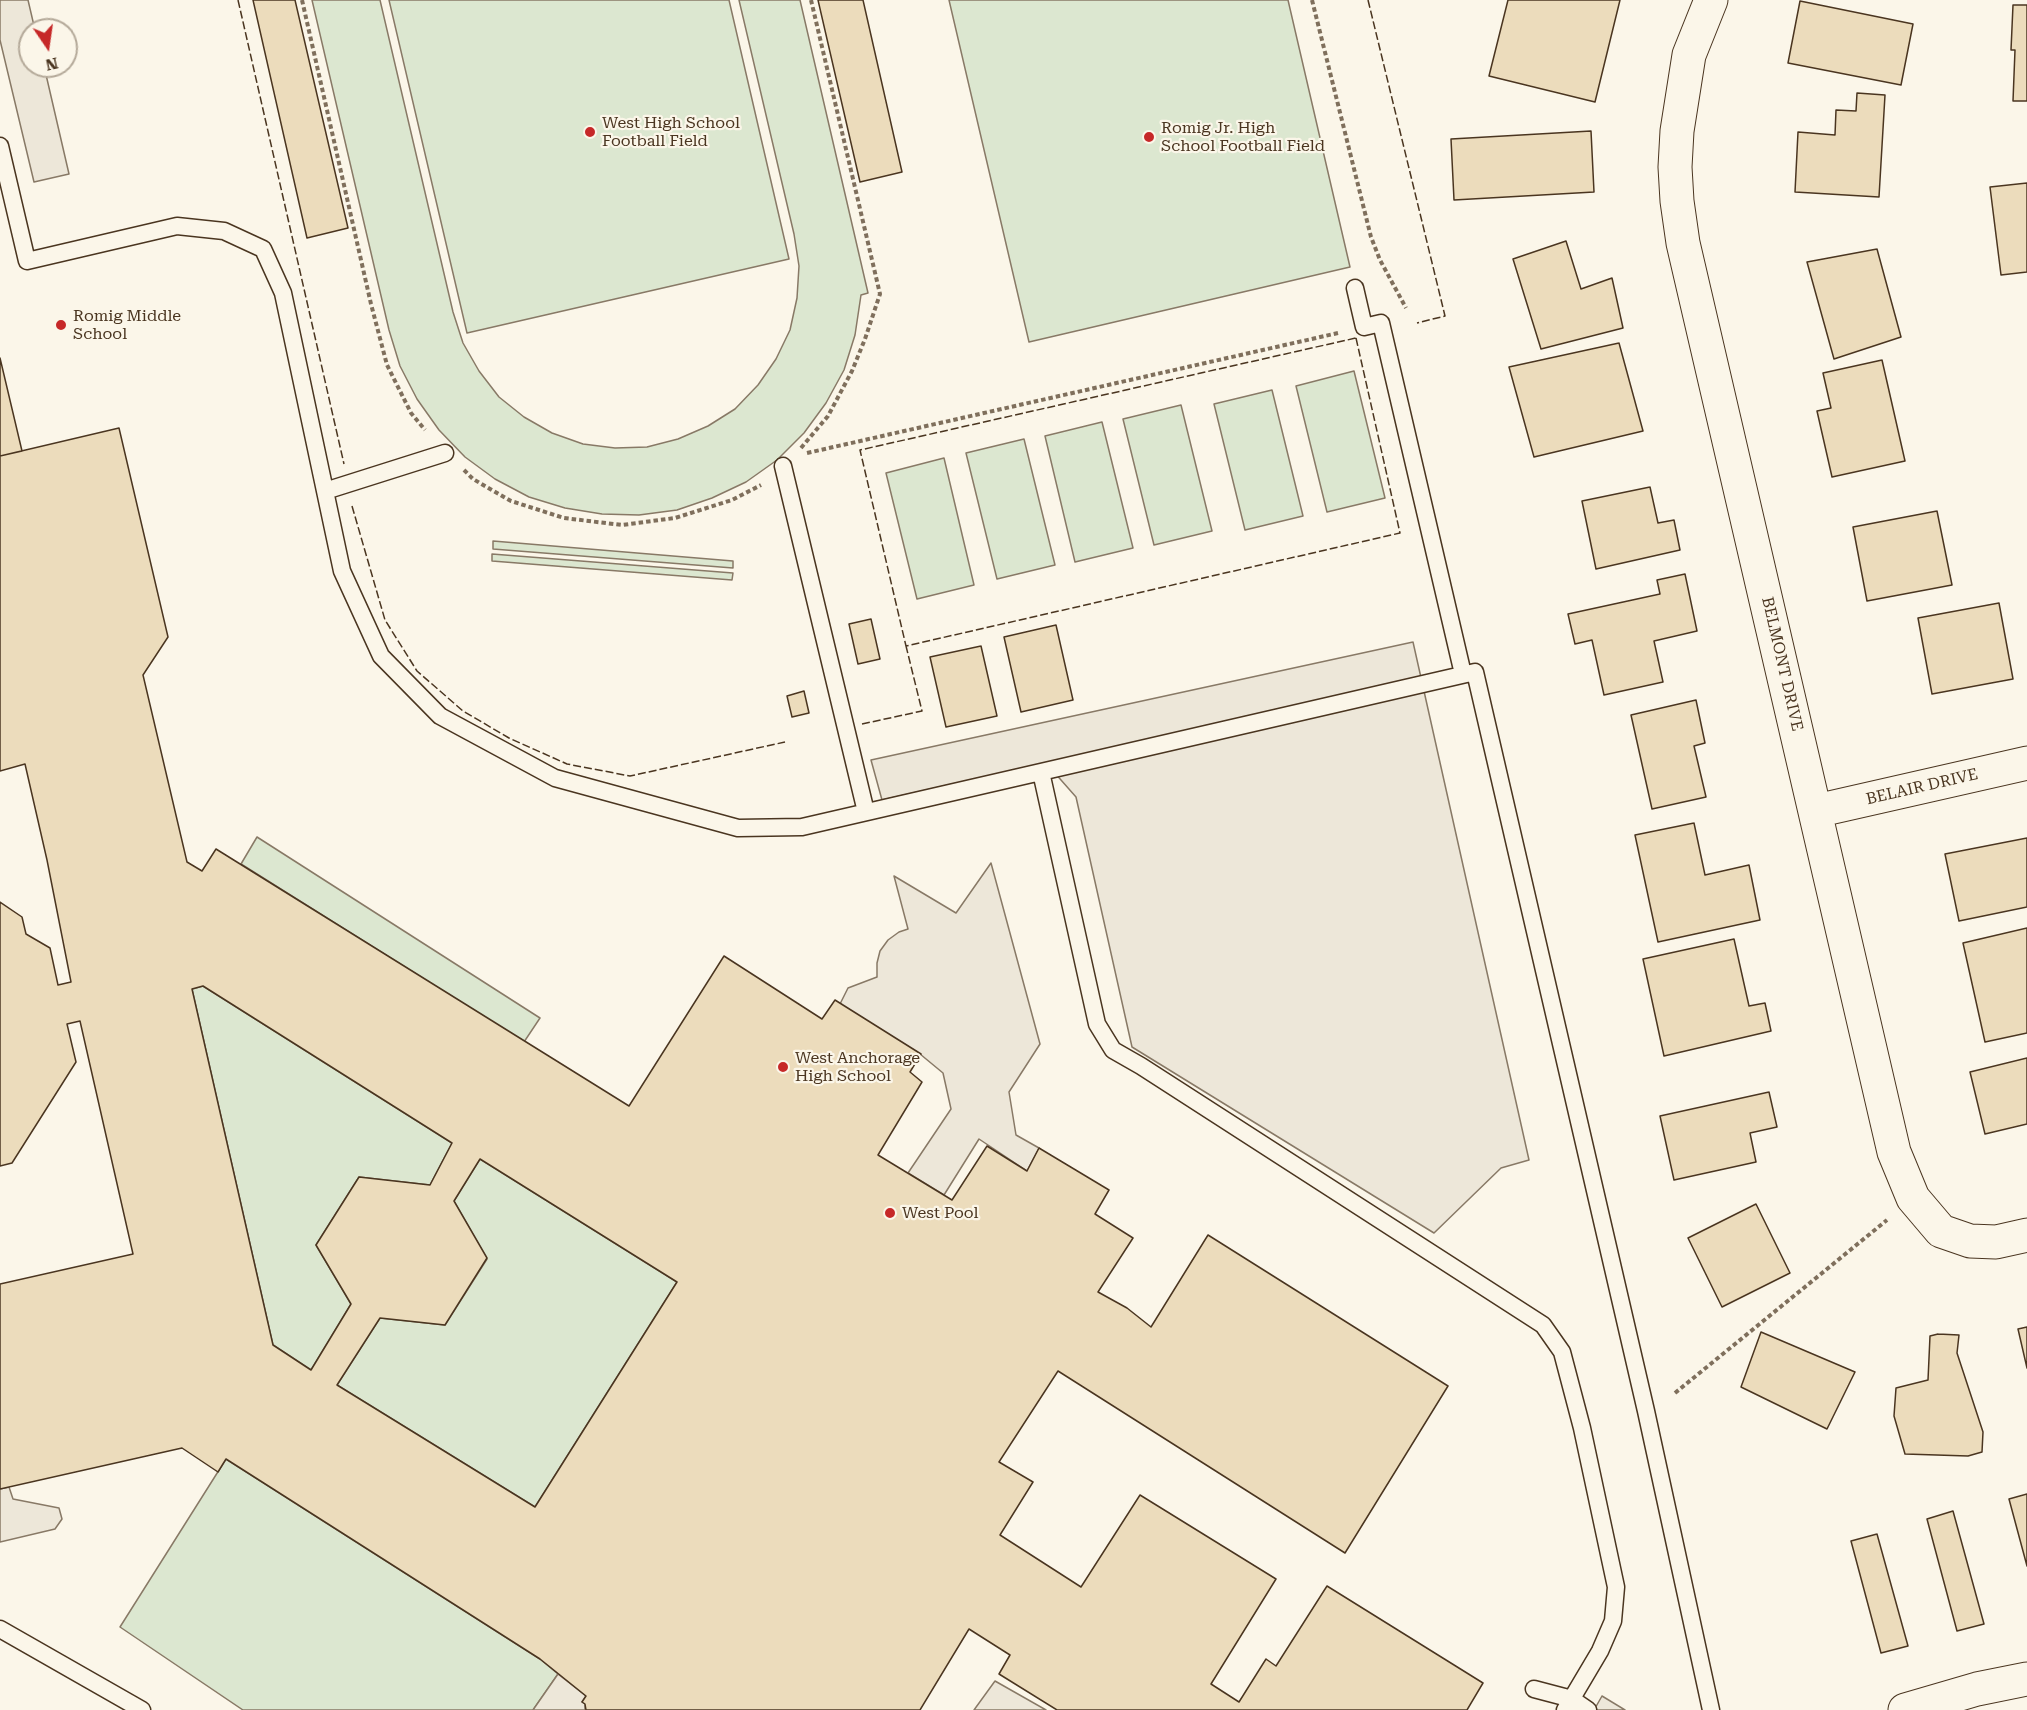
<!DOCTYPE html>
<html>
<head>
<meta charset="utf-8">
<style>
	body { margin:0 }
	#map { position:relative; width:2027px; height:1710px; overflow:hidden; background:#fbf6e9; font-family:"Roboto Serif",serif }
	canvas { display:block }
	.north { position:absolute; left:18px; top:18px; width:60px; height:60px; box-sizing:border-box; background:#fbf6e9; border:2px solid #b4a999; border-radius:50%; rotate:167deg; font-size:16px; font-weight:700; line-height:24px; text-align:center; color:#4a3520 }
	.north::after { content:''; display:block; margin:auto; width:21px; height:27px; background:#c62828; clip-path:polygon(50% 0,100% 100%,50% 72%,0 100%) }
</style>
</head>
<body>
<div id="map">
<canvas width="2027" height="1710"></canvas>
<div class="north">N</div>
</div>
<script>
const ctx = document.querySelector('canvas').getContext('2d');
ctx.lineJoin = 'round';
function paint(path, color) { ctx.fillStyle = color; ctx.fill(path, 'evenodd'); }
const poly = rows => new Path2D(rows.map(r => 'M' + r).join(''));
function stroke(path, color, width, dash) { ctx.strokeStyle = color; ctx.lineWidth = width; ctx.lineCap = dash ? 'butt' : 'round'; ctx.setLineDash(dash || []); ctx.stroke(path); }
function label(font, color, halo, rows, align = 'center') {
  ctx.font = font + ' "Roboto Serif",serif'; ctx.lineWidth = 4.5; ctx.setLineDash([]); ctx.textBaseline = 'middle'; ctx.strokeStyle = halo; ctx.fillStyle = color; for (const [text, x, y, turn = 0] of rows) {
    ctx.save(); ctx.translate(x, y); ctx.rotate((+turn || 0) * Math.PI / 180); ctx.textAlign = isNaN(turn) ? turn : align; if (halo) ctx.strokeText(text, 0, 0); ctx.fillText(text, 0, 0); ctx.restore();
  }
}
const green = poly([
	[312,0,380,0,453,312,463,343,479,371,499,397,524,417,552,433,583,444,615,448,647,447,678,439,708,426,735,409,758,385,776,359,790,330,797,298,799,266,794,234,739,0,800,0,868,293,861,295,855,335,844,370,826,403,804,433,777,460,746,482,712,498,677,510,639,515,602,514,565,508,529,497,495,479,465,457,439,430,417,399,400,366,389,330,312,0],
	[389,0,729,0,789,259,467,333,389,0],
	[949,0,1288,0,1350,267,1029,342,949,0],
	[1354,371,1385,498,1327,512,1296,386,1354,371],
	[1272,390,1303,516,1245,530,1214,404,1272,390],
	[1181,405,1212,531,1154,545,1123,419,1181,405],
	[1102,422,1133,548,1075,562,1045,436,1102,422],
	[1024,439,1055,565,997,579,966,453,1024,439],
	[944,458,974,585,917,599,886,473,944,458],
	[493,541,733,561,733,568,493,549,493,541],
	[492,554,733,573,732,580,492,561,492,554],
	[257,837,540,1018,524,1042,241,864,257,837],
	[203,986,452,1143,430,1185,359,1177,316,1245,351,1304,311,1370,273,1345,192,989,203,986],
	[480,1159,677,1282,535,1507,337,1385,380,1318,445,1325,487,1259,454,1201,480,1159],
	[226,1459,540,1659,558,1674,533,1710,243,1710,120,1627,226,1459]
]);
paint(green, '#dce7d0');
stroke(green, '#887966', 1.5);
const parking = poly([
	[0,0,28,0,35,30,30,30,30,66,44,66,69,174,34,182,0,40,0,0],
	[1413,642,1529,1160,1501,1168,1434,1233,1132,1047,1076,797,1046,763,882,800,871,760,1413,642],
	[991,863,1040,1044,1009,1092,1016,1135,1039,1148,1027,1171,979,1139,944,1195,908,1173,951,1109,943,1073,920,1054,840,1004,848,988,877,977,877,963,880,951,888,940,899,932,908,929,894,876,956,913,991,863],
	[9,1487,13,1499,59,1508,62,1519,55,1529,0,1542,0,1489,9,1487],
	[558,1674,586,1696,582,1702,585,1704,585,1710,533,1710,558,1674],
	[995,1681,1046,1710,974,1710,995,1681],
	[1602,1696,1625,1710,1594,1710,1602,1696]
]);
paint(parking, '#ede7d9');
stroke(parking, '#887966', 1.5);
const building = poly([
	[253,0,295,0,348,228,307,238,253,0],
	[818,0,863,0,902,172,860,182,818,0],
	[1508,0,1620,0,1595,102,1489,76,1508,0],
	[1800,1,1913,24,1901,85,1788,63,1800,1],
	[2013,5,2027,5,2027,101,2013,101,2015,50,2011,50,2013,5],
	[1857,93,1885,95,1879,197,1795,192,1798,132,1835,135,1836,110,1856,111,1857,93],
	[1591,131,1594,192,1454,200,1451,139,1591,131],
	[2027,183,2027,272,2001,275,1990,187,2027,183],
	[1566,241,1581,289,1612,278,1623,328,1541,349,1513,259,1566,241],
	[1877,249,1901,337,1834,359,1807,262,1877,249],
	[1619,343,1643,431,1534,457,1509,367,1619,343],
	[0,358,22,451,0,456,0,358],
	[1882,360,1905,461,1832,477,1817,411,1831,408,1823,373,1882,360],
	[119,428,168,637,143,675,187,862,202,871,216,849,629,1106,724,956,822,1019,835,1000,921,1054,910,1072,922,1082,878,1155,952,1200,987,1146,1027,1171,1039,1148,1109,1190,1095,1214,1133,1238,1098,1292,1127,1308,1151,1327,1208,1235,1448,1386,1345,1553,1058,1371,999,1462,1033,1482,1000,1535,1081,1587,1140,1495,1276,1579,1211,1684,1239,1702,1266,1659,1276,1666,1327,1586,1483,1683,1467,1710,1057,1710,999,1674,1010,1655,969,1629,920,1710,586,1710,585,1704,582,1702,586,1696,540,1659,226,1459,218,1472,182,1448,0,1489,0,1284,133,1254,80,1021,67,1024,76,1062,12,1163,0,1166,0,902,22,917,26,934,50,948,58,985,71,982,47,860,25,764,0,771,0,456,119,428],
	[203,986,452,1143,430,1185,359,1177,316,1245,351,1304,311,1370,273,1345,192,989,203,986],
	[480,1159,677,1282,535,1507,337,1385,380,1318,445,1325,487,1258,454,1201,480,1159],
	[1650,487,1658,523,1674,520,1680,550,1596,569,1582,501,1650,487],
	[1937,511,1952,585,1867,601,1853,527,1937,511],
	[1685,574,1697,631,1654,641,1663,682,1604,695,1592,640,1575,644,1568,614,1660,594,1657,580,1685,574],
	[1999,603,2013,679,1932,694,1918,618,1999,603],
	[871,619,880,659,858,664,849,624,871,619],
	[1056,625,1073,700,1021,712,1004,637,1056,625],
	[981,646,997,716,946,727,930,657,981,646],
	[804,691,809,713,792,717,787,696,804,691],
	[1696,700,1705,743,1694,746,1706,797,1652,809,1631,715,1696,700],
	[1694,823,1705,875,1749,865,1760,920,1658,942,1635,835,1694,823],
	[2027,838,2027,907,1959,921,1945,854,2027,838],
	[2027,928,2027,1033,1985,1042,1963,943,2027,928],
	[1734,939,1749,1006,1765,1003,1771,1031,1664,1056,1643,959,1734,939],
	[2027,1058,2027,1124,1985,1134,1970,1072,2027,1058],
	[1769,1092,1777,1127,1750,1133,1756,1162,1674,1180,1660,1116,1769,1092],
	[1756,1204,1790,1273,1722,1307,1688,1238,1756,1204],
	[2027,1327,2027,1368,2018,1329,2027,1327],
	[1761,1332,1855,1372,1827,1429,1741,1387,1761,1332],
	[1938,1334,1959,1335,1957,1353,1983,1432,1982,1452,1968,1456,1905,1454,1894,1416,1896,1388,1928,1380,1930,1336,1938,1334],
	[2027,1494,2027,1566,2009,1499,2027,1494],
	[1953,1511,1984,1624,1957,1631,1927,1519,1953,1511],
	[1877,1534,1908,1646,1881,1653,1851,1541,1877,1534]
]);
paint(building, '#ecdcbc');
stroke(building, '#4a3520', 1.5);
const service = poly([
	[0,146,27,261,177,226,224,231,263,249,283,293,342,571,381,656,440,716,555,778,738,828,802,827,1475,672,1646,1411,1711,1710],
	[1355,288,1364,327,1381,323,1463,674],
	[783,466,866,812],
	[325,491,445,453],
	[1041,772,1097,1024,1113,1050,1141,1066,1543,1325,1562,1352,1582,1428,1616,1587,1613,1621,1600,1651,1565,1710],
	[0,1629,142,1710],
	[1534,1689,1572,1699,1588,1710]
]);
const minor = poly([
	[1711,0,1689,55,1677,131,1675,167,1677,201,1683,243,1894,1152,1913,1198,1941,1231,1970,1241,1996,1242,2027,1235],
	[1816,811,2027,763],
	[1905,1710,1977,1689,2027,1679]
]);
stroke(service, '#4a3520', 19);
stroke(minor, '#4a3520', 35);
stroke(poly([
	[302,0,371,304,387,365,411,413,425,430],
	[1312,0,1371,237,1380,260,1406,308],
	[801,448,828,416,852,371,865,339,880,294,811,0],
	[807,453,1338,333],
	[464,470,473,479,511,501,564,518,622,525,675,518,732,500,761,485],
	[1675,1393,1887,1220]
]), '#7f6f5c', 4, [4.5, 3]);
stroke(service, '#fbf6e9', 16);
stroke(minor, '#fbf6e9', 33);
stroke(poly([
	[238,0,344,464],
	[1368,0,1445,316,1417,323],
	[1356,338,1400,533,906,646,860,450,1356,338],
	[352,506,385,620,417,671,463,711,509,738,567,764,630,776,785,742],
	[862,724,922,711,906,646]
]), '#4a3520', 1.5, [8, 3]);
for (const [x, y, r, color] of [
	[590,132,6,"#c62828"],
	[1149,137,6,"#c62828"],
	[61,325,6,"#c62828"],
	[783,1067,6,"#c62828"],
	[890,1213,6,"#c62828"]
]) { const dot = new Path2D(); dot.arc(x, y, r, 0, 2 * Math.PI); ctx.fillStyle = color; ctx.fill(dot); stroke(dot, '#fbf6e9', 2); }
label('16px', '#4a3520', '#fbf6e9', [
	["West High School",602,123],
	["Football Field",602,141],
	["Romig Jr. High",1161,128],
	["School Football Field",1161,146],
	["Romig Middle",73,316],
	["School",73,334],
	["West Anchorage",795,1058],
	["High School",795,1076],
	["West Pool",902,1213]
], 'left');
label('16px', '#4a3520', '#fbf6e9', [
	["BELMONT DRIVE",1782,664,77],
	["BELAIR DRIVE",1922,787,-13]
]);
</script>
</body>
</html>
